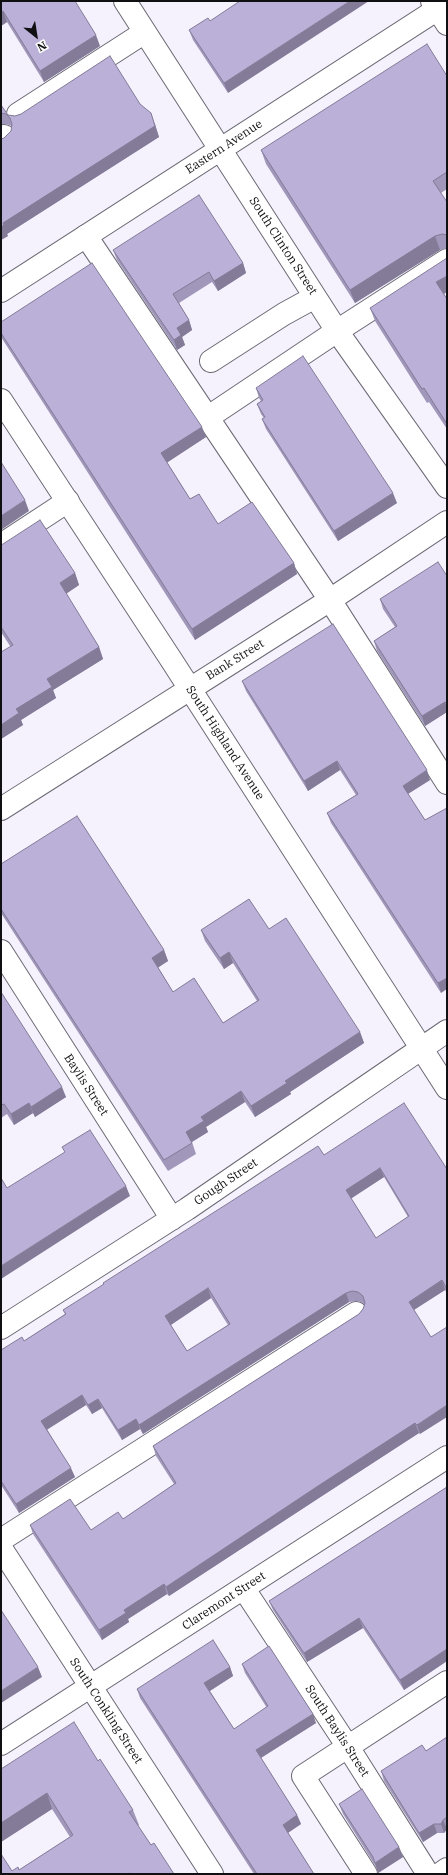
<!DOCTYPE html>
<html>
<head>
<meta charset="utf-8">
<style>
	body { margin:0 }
	#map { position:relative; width:448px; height:1875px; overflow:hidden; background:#f5f2fe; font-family:"IBM Plex Serif",serif }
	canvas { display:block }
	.frame { position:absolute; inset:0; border:2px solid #100f12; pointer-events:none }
	.north { position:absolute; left:16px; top:16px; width:40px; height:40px; -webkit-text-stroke:3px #fff; paint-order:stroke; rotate:150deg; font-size:11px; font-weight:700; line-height:16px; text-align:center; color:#100f12 }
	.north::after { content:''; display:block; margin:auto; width:14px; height:18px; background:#100f12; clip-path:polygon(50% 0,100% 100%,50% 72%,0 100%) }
</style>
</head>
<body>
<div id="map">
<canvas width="448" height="1875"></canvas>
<div class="frame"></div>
<div class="north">N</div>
</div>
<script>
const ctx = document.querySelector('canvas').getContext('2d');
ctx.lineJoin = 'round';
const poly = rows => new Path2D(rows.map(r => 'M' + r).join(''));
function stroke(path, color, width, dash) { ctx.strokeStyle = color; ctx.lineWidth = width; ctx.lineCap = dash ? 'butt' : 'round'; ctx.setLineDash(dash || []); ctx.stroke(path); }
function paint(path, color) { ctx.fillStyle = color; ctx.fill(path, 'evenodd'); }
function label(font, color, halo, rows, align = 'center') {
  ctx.font = font + ' "IBM Plex Serif",serif'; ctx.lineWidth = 3.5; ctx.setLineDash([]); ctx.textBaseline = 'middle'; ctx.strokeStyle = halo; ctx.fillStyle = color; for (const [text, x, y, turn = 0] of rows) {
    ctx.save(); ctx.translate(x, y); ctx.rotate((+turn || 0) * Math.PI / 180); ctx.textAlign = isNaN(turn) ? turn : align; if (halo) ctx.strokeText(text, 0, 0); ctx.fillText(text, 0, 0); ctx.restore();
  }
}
const minor = poly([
	[125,1,337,331,447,487],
	[432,1,447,24],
	[18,114,145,32],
	[1,138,4,136],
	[86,236,330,600,447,783],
	[211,361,284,314,315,297],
	[207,418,337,331,447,260],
	[1,545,68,501],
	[1,809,330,600,447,522],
	[1,951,172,1219],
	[1,1328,187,1209,447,1031],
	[1,1540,356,1313],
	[1,1548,212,1874],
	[244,1589,348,1747,428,1874],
	[1,1744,447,1457],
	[366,1874,303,1776,447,1682],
	[440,1874,447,1869]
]);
const major = poly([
	[1,291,447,3],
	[1,400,172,661,447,1088]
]);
stroke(minor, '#6b6973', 24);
stroke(major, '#6b6973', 24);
stroke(minor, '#fff', 22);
stroke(major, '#fff', 22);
paint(poly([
	[1,1,100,46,44,82,7,22,1,26],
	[210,21,228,93,193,40,189,30],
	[447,76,447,189,441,193,447,202,447,248,440,250,355,303,266,164,261,150],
	[140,104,155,124,159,137,7,234,8,236,1,240,1,139,4,138,11,131,12,127,10,125,4,124,1,124,1,105,8,115,15,116],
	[113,250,243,263,246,273,218,291,212,282,179,303,189,320,192,330,182,337,185,345,177,350,117,260],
	[444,294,447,299,447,429,429,402,427,403,375,321,370,308],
	[1,322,206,437,167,462,190,499,218,524,294,563,297,574,195,640,1,337],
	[256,388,397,503,338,541,266,429,262,419,264,418,261,414,257,404,261,401,259,398],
	[1,545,75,573,79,585,66,594,99,647,103,659,53,690,56,698,21,720,23,725,1,739,10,646,1,632],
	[447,576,447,712,425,726,377,651,374,641,395,627,383,609,380,599],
	[242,681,430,780,408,794,425,820,441,993,331,823,327,813,356,795,340,770,308,791,246,691],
	[1,864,164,950,168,961,158,967,173,992,223,1023,257,1001,233,963,224,969,205,941,201,930,269,929,360,1032,364,1043,290,1092,291,1094,255,1117,245,1102,206,1127,208,1132,192,1142,196,1154,168,1171,1,913],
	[1,992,66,1097,35,1117,33,1113,14,1125,7,1114,1,1118],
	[324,1155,447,1169,447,1293,445,1290,414,1310,420,1434,419,1433,322,1496,169,1596,167,1594,128,1619,129,1622,102,1640,33,1534,30,1525,91,1530,123,1519,174,1484,156,1456,153,1446,359,1314,363,1309,365,1305,361,1302,356,1301,349,1302,143,1434,140,1429,122,1440,102,1408,92,1414,86,1405,47,1429,75,1477,19,1513,1,1485,1,1350,24,1341,65,1314,63,1310],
	[384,1177,408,1217,376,1238,351,1198],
	[211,1298,228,1325,187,1351,171,1325],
	[447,1487,447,1661,404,1690,363,1628,307,1662,273,1610,269,1601],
	[242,1664,316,1723,261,1758,297,1815,301,1824,288,1833,314,1874,254,1874,140,1698,137,1689,230,1667,233,1676,210,1691,234,1729,267,1708,245,1673],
	[447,1737,447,1829,444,1833,437,1833,423,1842,384,1781,381,1771,426,1751],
	[98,1761,133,1810,139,1825,138,1826,151,1845,174,1874,12,1871,19,1870,70,1837,52,1809,1,1842,1,1769],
	[339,1804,399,1847,403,1857,378,1873,376,1867,343,1814]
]), '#a197ba');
paint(poly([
	[350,1,369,1,228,93,224,83],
	[3,11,7,22,1,26,1,12],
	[96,35,100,46,44,82,40,71],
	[151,113,159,137,7,234,8,236,1,240,1,227,3,223],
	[435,236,440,250,355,303,350,290],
	[243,263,246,273,218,291,214,281],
	[447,276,447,292,441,296,436,282],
	[189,320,192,330,182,337,185,345,177,350,174,340,177,328],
	[202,427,206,437,165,464,161,453],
	[393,493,397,503,338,541,334,531],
	[25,500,29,511,1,530,1,516],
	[294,563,297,574,195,640,192,629],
	[75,573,79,585,64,595,60,583],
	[99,647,103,659,53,690,56,698,21,720,23,725,1,739,1,725,47,679],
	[445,702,447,708,447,712,425,726,422,716],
	[337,761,340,770,308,791,304,781],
	[427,770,430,780,406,795,403,786],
	[164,950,168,961,156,969,152,958],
	[229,952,233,963,224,969,220,958],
	[447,978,447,989,441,993,438,983],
	[360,1032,364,1043,290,1092,291,1094,255,1117,251,1106,285,1081],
	[62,1087,66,1097,35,1117,31,1107],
	[241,1091,245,1102,206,1127,208,1132,190,1143,186,1132,201,1117],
	[29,1103,33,1113,14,1125,11,1114],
	[380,1168,384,1177,349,1200,346,1190],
	[126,1186,130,1196,1,1279,1,1266],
	[442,1280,445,1290,412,1311,409,1302],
	[208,1288,211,1298,169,1326,165,1316],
	[346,1293,349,1302,143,1434,139,1425],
	[82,1395,86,1405,45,1431,41,1421],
	[98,1399,102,1408,92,1414,88,1405],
	[447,1405,447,1417,420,1434,417,1425],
	[136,1419,140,1429,122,1440,118,1430],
	[415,1423,419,1433,322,1496,169,1596,166,1587,318,1486],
	[71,1468,75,1477,19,1513,16,1504],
	[164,1584,167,1594,128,1619,129,1622,102,1640,99,1630,124,1610],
	[359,1618,363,1628,307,1662,304,1653],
	[447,1649,447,1661,404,1690,400,1680],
	[38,1667,42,1677,1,1703,1,1691],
	[230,1667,233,1676,208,1692,204,1683],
	[313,1714,316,1723,259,1759,256,1750],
	[47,1793,52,1809,1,1842,1,1823],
	[297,1815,301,1824,286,1834,283,1825],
	[443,1820,447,1829,444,1833,441,1824],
	[434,1824,437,1833,423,1842,419,1833],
	[399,1847,403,1857,378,1873,375,1863]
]), '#837b97');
const building = poly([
	[1,1,75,1,96,35,40,71,3,11,1,12,1,1],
	[240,1,350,1,224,83,189,30,208,18,210,21,240,1],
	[427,44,447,76,447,172,433,181,447,202,447,235,442,234,435,236,350,290,261,150,427,44],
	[110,56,140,104,151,113,155,126,3,223,4,225,1,227,1,139,4,138,11,131,12,124,10,118,6,114,1,113,1,105,8,115,15,116,21,114,110,56],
	[199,195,243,263,214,281,209,272,173,294,189,320,177,328,181,335,174,340,113,250,199,195],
	[447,258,447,276,436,282,447,299,447,424,424,388,422,389,370,308,447,258],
	[92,263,202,427,161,453,190,499,199,494,218,524,252,502,294,563,192,629,1,333,1,322,92,263],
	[303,356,393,493,334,531,262,419,265,417,257,404,263,400,256,388,303,356],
	[1,462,25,500,1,516,1,462],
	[40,520,75,573,60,583,99,647,47,679,52,687,16,709,19,713,1,725,1,652,13,645,1,627,1,545,3,544,40,520],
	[438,562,447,576,447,703,446,703,445,702,422,716,374,641,397,626,380,599,438,562],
	[333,624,427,770,403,786,425,820,447,808,447,978,438,983,327,813,358,794,337,761,304,781,242,681,333,624],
	[77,816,164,950,152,958,173,992,194,978,223,1023,259,1000,229,952,220,958,201,930,249,899,269,929,286,918,360,1032,285,1081,287,1083,251,1106,241,1091,201,1117,204,1121,186,1132,192,1143,164,1160,1,909,1,864,77,816],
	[1,992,62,1087,31,1107,29,1103,11,1114,4,1104,1,1105,1,992],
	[404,1103,447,1169,447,1289,442,1280,409,1302,431,1337,447,1327,447,1405,417,1425,415,1423,318,1486,166,1587,164,1584,124,1610,126,1613,99,1630,30,1525,70,1499,91,1530,118,1512,123,1519,176,1483,153,1446,359,1314,363,1309,365,1303,363,1296,358,1292,352,1291,346,1293,139,1425,136,1419,118,1430,98,1399,88,1405,82,1395,41,1421,71,1468,16,1504,1,1481,1,1350,22,1337,24,1341,66,1314,63,1310,104,1284,103,1283,318,1146,324,1155,404,1103],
	[380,1168,409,1216,376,1238,346,1190,380,1168],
	[208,1288,230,1324,187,1351,165,1316,208,1288],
	[90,1130,126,1186,1,1266,1,1178,7,1188,65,1152,62,1147,90,1130],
	[447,1487,447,1649,400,1680,359,1618,304,1653,269,1601,447,1487],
	[1,1610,38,1667,1,1691,1,1610],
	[213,1640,230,1667,204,1683,234,1729,268,1706,242,1664,269,1646,313,1714,256,1750,297,1815,283,1825,314,1874,257,1874,137,1689,213,1640],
	[74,1722,98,1761,100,1759,133,1810,129,1812,151,1845,154,1843,174,1874,130,1874,130,1873,128,1874,1,1874,1,1854,12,1871,18,1867,19,1870,73,1835,47,1793,1,1823,1,1769,74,1722],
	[447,1737,447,1817,443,1820,441,1824,434,1824,419,1833,381,1771,422,1745,426,1751,447,1737],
	[362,1789,399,1847,375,1863,373,1857,339,1804,362,1789]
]);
paint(building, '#bbb0d8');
stroke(building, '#837b97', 1);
label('12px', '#100f12', '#fff', [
	["Eastern Avenue",224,147,-33],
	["South Clinton Street",283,246,57],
	["Bank Street",235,660,-32],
	["South Highland Avenue",225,743,57],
	["Baylis Street",86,1085,57],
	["Gough Street",226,1182,-34],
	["Claremont Street",224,1601,-33],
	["South Conkling Street",106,1711,57],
	["South Baylis Street",337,1731,57]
]);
</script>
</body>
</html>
